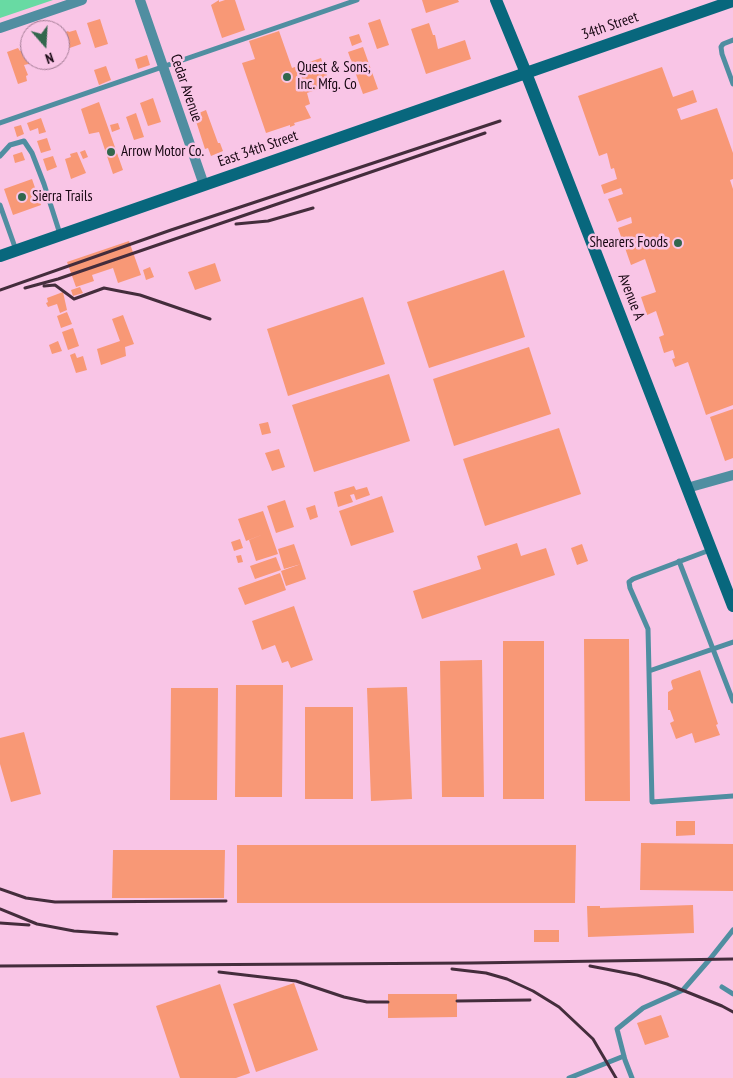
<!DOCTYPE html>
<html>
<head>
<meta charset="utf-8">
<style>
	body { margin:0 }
	#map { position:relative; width:733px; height:1078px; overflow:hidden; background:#f9c5e6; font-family:"PT Sans Narrow",sans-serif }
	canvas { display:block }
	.north { position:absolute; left:20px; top:20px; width:50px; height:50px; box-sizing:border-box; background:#f9c5e6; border:1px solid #9f7991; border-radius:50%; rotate:161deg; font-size:14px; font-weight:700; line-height:20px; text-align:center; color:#170712 }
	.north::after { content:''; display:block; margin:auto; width:18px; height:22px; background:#32674d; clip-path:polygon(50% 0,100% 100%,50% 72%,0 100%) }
</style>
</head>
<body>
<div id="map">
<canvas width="733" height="1078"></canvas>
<div class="north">N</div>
</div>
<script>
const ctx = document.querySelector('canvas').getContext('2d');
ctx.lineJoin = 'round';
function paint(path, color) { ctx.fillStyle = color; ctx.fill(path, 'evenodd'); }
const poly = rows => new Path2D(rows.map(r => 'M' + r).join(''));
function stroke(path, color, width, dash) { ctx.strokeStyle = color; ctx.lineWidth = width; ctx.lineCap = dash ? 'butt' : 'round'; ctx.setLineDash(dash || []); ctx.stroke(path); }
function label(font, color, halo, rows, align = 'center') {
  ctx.font = font + ' "PT Sans Narrow",sans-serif'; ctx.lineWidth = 5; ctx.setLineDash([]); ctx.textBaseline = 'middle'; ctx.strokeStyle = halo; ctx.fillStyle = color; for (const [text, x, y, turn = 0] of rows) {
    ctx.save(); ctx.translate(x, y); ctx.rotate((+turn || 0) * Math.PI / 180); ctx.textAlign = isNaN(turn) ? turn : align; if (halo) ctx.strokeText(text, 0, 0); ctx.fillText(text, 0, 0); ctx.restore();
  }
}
paint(poly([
	[0,0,53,0,0,18]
]), '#68daa3');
paint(poly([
	[219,0,219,2,225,0,235,0,245,30,222,38,211,5],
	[422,0,458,0,459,2,426,13],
	[100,19,108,44,95,48,87,23],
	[380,19,389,45,377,49,368,23],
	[429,23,433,35,435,35,438,49,465,40,471,59,426,74,411,29],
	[76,30,81,44,61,51,60,35,68,31,69,32],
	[279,31,292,68,321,58,330,85,307,93,310,104,305,106,311,118,294,123,295,125,290,127,290,125,266,133,242,63,255,59,249,41],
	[359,34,362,42,352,46,349,37],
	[363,47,378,89,363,94,348,52],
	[18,48,20,51,29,48,30,60,32,60,33,63,24,65,28,75,26,76,27,81,18,84,7,52],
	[147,55,150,65,138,69,135,59],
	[106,66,111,80,99,85,94,70],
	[662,67,673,97,693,90,697,102,677,109,681,120,717,108,733,153,733,179,730,180,733,189,733,405,706,415,688,362,675,367,672,359,675,358,673,350,664,353,659,337,664,335,656,311,647,315,641,297,656,292,645,259,631,265,618,228,632,223,631,217,617,222,608,199,623,194,621,188,604,194,601,185,617,179,614,168,611,169,607,153,599,156,578,96],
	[153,98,161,122,148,126,140,103],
	[99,102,123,170,113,174,99,132,89,134,81,109],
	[206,110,218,143,220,143,223,151,211,156,208,148,205,149,194,115],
	[136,113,144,137,134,140,126,117],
	[41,118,46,132,39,134,38,128,30,131,27,123],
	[118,123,120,129,112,132,110,125],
	[21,125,24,134,17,137,14,127],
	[47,138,51,150,41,153,37,141],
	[85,150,88,157,83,159,80,152],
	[22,152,25,160,15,163,13,155],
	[77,152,86,173,71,179,65,159,71,157,70,154],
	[53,156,57,167,47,171,43,159],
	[32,179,41,205,13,215,4,189],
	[129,241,141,275,118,283,113,268,92,275,94,281,76,287,67,262],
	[215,263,221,281,195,290,188,272],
	[150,267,154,277,146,280,143,270],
	[504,270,525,337,429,368,407,302],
	[80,287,83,293,73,296,71,290],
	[63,292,67,310,60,313,57,304,48,307,46,303,48,302,47,298],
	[363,297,385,364,288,396,267,329],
	[67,312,72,324,61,328,57,316],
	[123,315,134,344,125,347,126,356,101,365,97,349,120,341,112,319],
	[73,328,79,346,68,350,62,332],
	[58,341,62,351,52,354,49,345],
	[529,347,551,414,454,446,433,379],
	[75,353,77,358,83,356,87,370,76,373,70,355],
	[389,374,410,441,314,472,292,405],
	[733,409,733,458,725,461,710,417],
	[268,422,271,433,262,435,259,424],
	[559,428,581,494,485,526,463,459],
	[279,449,285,467,272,471,265,453],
	[354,486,356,490,367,487,370,495,356,500,354,494,350,495,353,502,338,507,334,492],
	[382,496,394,532,351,546,339,511],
	[285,500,294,527,276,533,267,506],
	[315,505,318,517,310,520,306,508],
	[263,511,278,554,256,561,249,540,264,534,246,541,238,519],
	[240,539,243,548,234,551,231,542],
	[517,543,521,556,546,548,555,575,422,619,413,591,481,569,477,556],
	[294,544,301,564,284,569,278,549],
	[582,544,588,561,577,565,571,548],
	[241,555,243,562,238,563,236,556],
	[276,557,281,570,255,579,250,566],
	[301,564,306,579,286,586,281,571],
	[280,573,286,590,245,605,238,588],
	[294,606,313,660,291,668,288,661,282,663,275,645,262,650,252,621],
	[584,639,629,639,630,801,585,801],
	[503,641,544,641,544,799,503,799],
	[482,660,484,797,442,797,440,661],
	[700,670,718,724,716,725,720,735,695,743,692,733,676,739,670,723,674,721,670,710,668,710,668,692,673,689,671,682,672,680],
	[236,685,283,685,282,797,235,797],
	[407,687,412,799,371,801,367,688],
	[171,688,218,688,217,800,170,800],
	[305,707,353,707,353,799,305,799],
	[24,732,41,794,11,802,0,764,0,738],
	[676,821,695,821,695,835,676,836],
	[641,843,733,844,733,891,640,890],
	[237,845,576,845,575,903,237,903],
	[113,850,225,850,224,898,112,898],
	[693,905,694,933,588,937,587,906,600,906,600,908],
	[534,930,559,930,559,942,534,942],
	[294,983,318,1050,256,1072,233,1004],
	[220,984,250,1073,236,1078,180,1078,156,1006],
	[388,994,457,994,457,1017,388,1018],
	[661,1015,669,1037,645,1045,637,1023]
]), '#f89876');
stroke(poly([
	[733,40,723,44,721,47,722,54,733,84],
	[0,123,357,0],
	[0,156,10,145,24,141,32,153,44,184,60,234],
	[0,205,16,250],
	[710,550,633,579,629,582,630,588,648,629,652,802,733,796],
	[679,561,733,701],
	[649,671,733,642],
	[722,987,733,994],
	[569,1078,624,1056],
	[632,1078,625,1060,617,1029,643,1008,683,990,710,959,733,930]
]), '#508ea1', 5);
stroke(poly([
	[140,0,204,185],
	[0,28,82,0],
	[687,488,733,475]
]), '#508ea1', 10);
stroke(poly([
	[496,0,526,73,733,606],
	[0,256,733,1]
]), '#08677d', 12);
stroke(poly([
	[236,224,268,221,313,208],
	[44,286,55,285,74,299,104,288,119,291,140,295,210,319],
	[25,288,58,279,485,133],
	[0,290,171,230,500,121],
	[0,889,26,898,55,902,226,901],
	[0,909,37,924,74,931,117,934],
	[0,923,29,925],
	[0,966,471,963,733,959],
	[590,966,637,975,667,984,722,1006,733,1012],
	[452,969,486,973,507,979,533,991,559,1007,593,1039,616,1078],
	[219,972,296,981,344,997,367,1002,388,1002],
	[457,1001,530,1000]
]), '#442d3c', 3);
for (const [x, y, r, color] of [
	[287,77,5,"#32674d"],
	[111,152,5,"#32674d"],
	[22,197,5,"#32674d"],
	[678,243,5,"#32674d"]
]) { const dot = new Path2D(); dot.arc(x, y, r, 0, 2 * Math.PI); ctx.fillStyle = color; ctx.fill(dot); stroke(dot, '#f9c5e6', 2); }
label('15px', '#170712', '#f9c5e6', [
	["34th Street",610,26,-19],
	["Cedar Avenue",186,88,71],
	["East 34th Street",258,149,-19],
	["Avenue A",631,297,69]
]);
label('15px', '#170712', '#f9c5e6', [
	["Quest & Sons,",297,68],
	["Inc. Mfg. Co",297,85],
	["Arrow Motor Co.",121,152],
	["Sierra Trails",32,197],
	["Shearers Foods",668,243,"right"]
], 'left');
</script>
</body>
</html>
